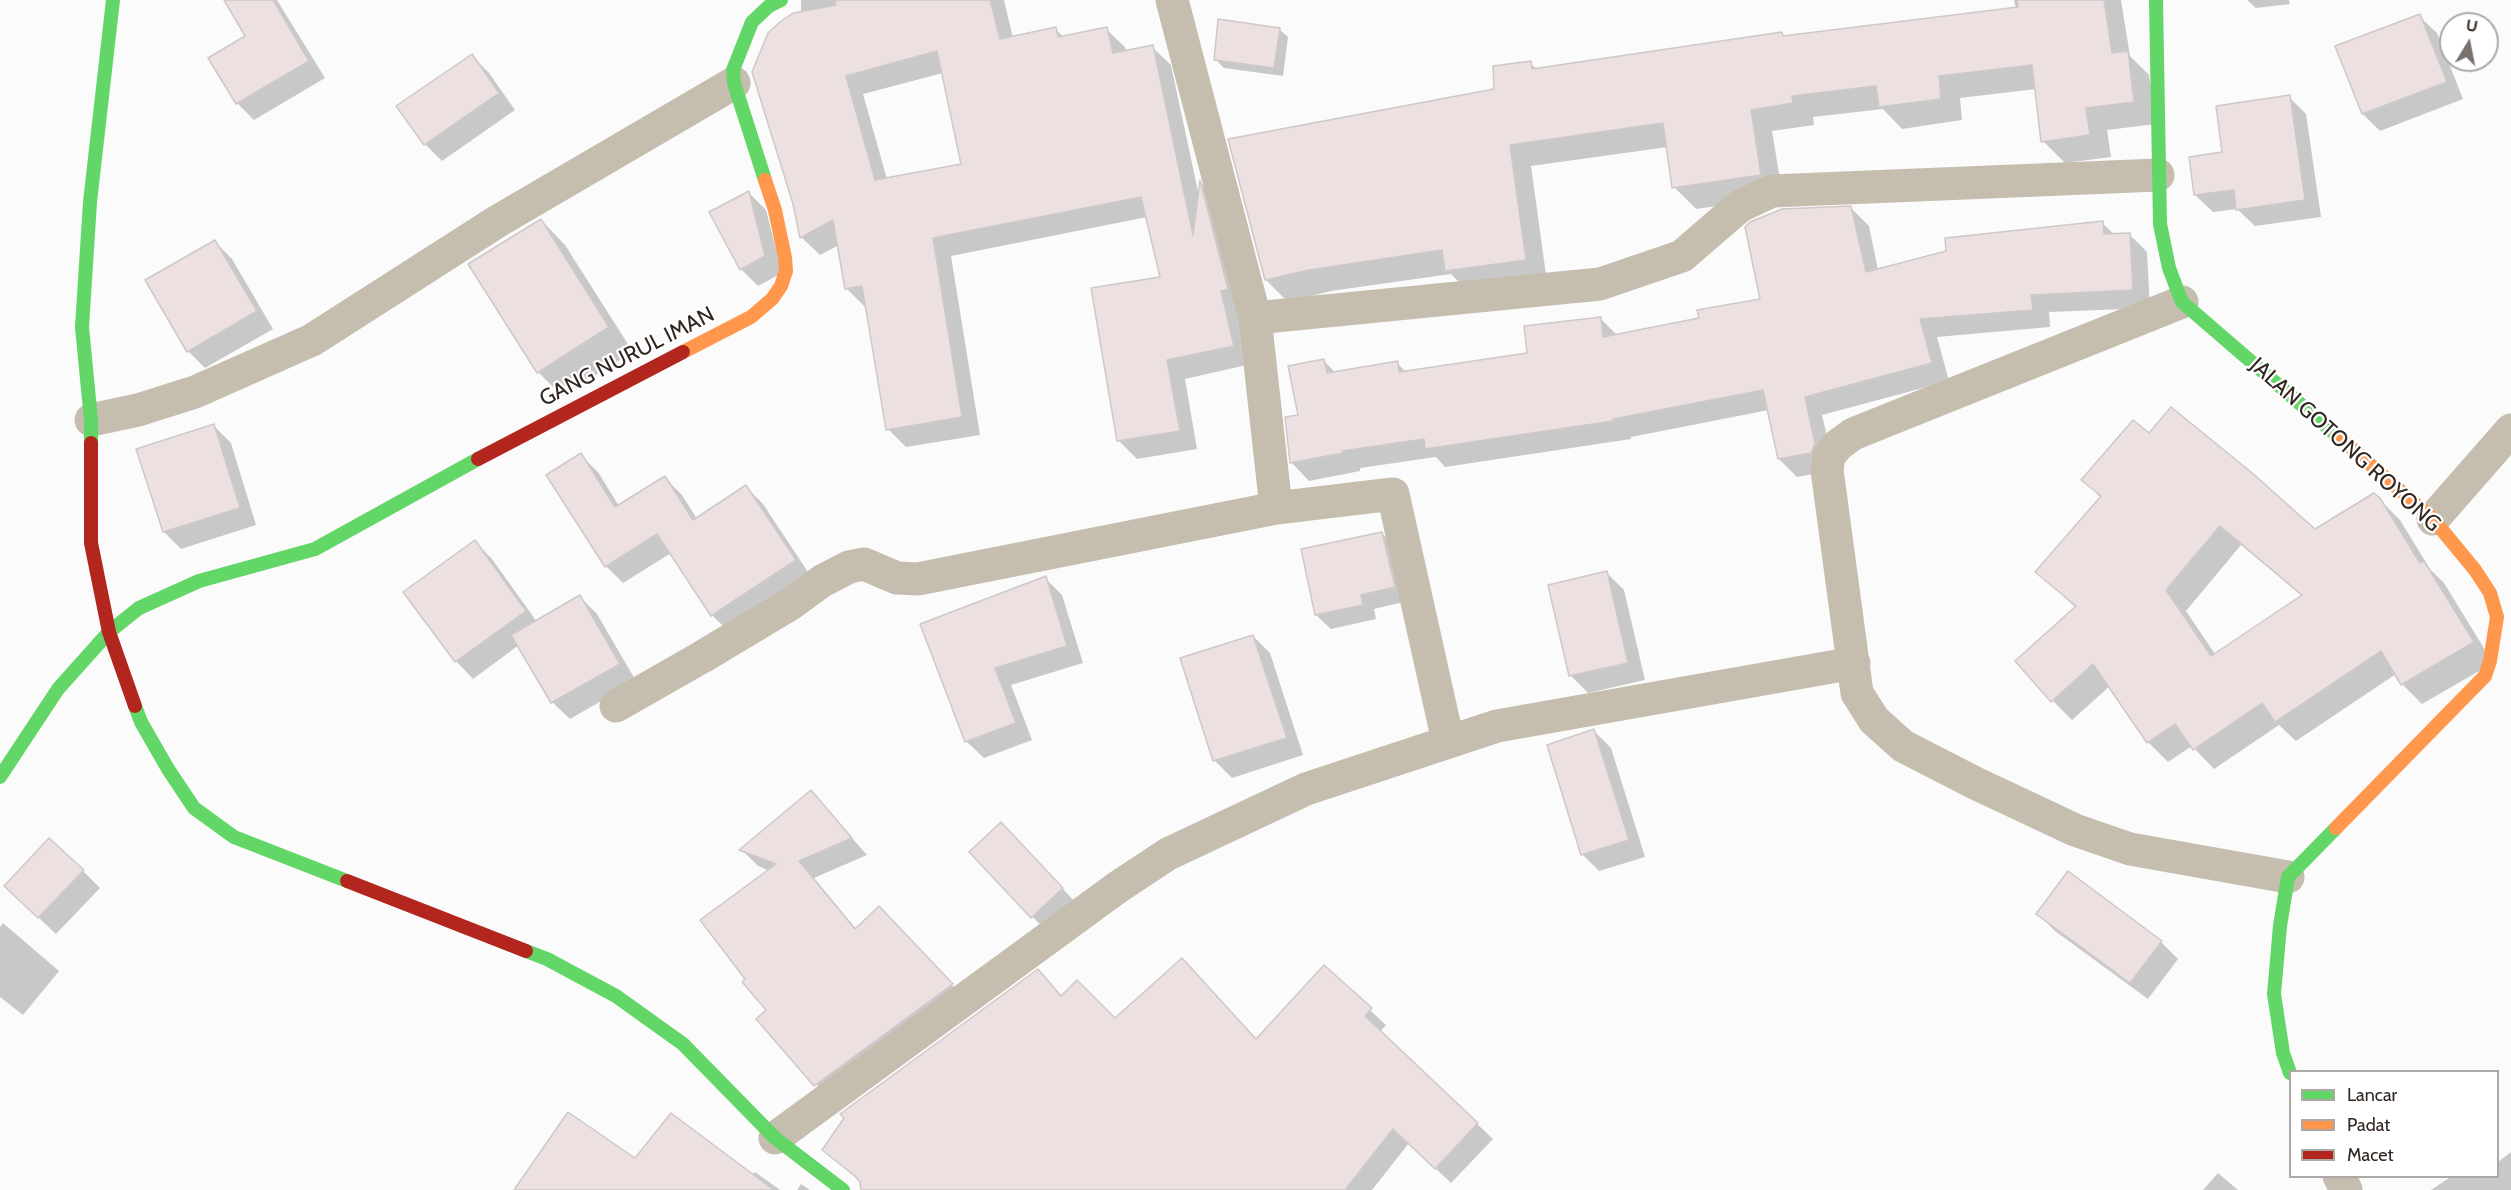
<!DOCTYPE html>
<html>
<head>
<meta charset="utf-8">
<style>
	body { margin:0 }
	#map { position:relative; width:2511px; height:1190px; overflow:hidden; background:#fbfbfb; font-family:Cabin,sans-serif }
	canvas { display:block }
	.legend { position:absolute; left:2289px; top:1070px; width:210px; height:108px; box-sizing:border-box; background:#fff; border:2px solid #ada8a6; margin:0; padding:8px 10px; list-style:none; font-size:18px; color:#322621 }
	.legend li { display:flex; align-items:center; gap:12px; height:30px }
	.legend b { width:30px; border:2px solid #ada8a6 }
	.north { position:absolute; left:2439px; top:12px; width:60px; height:60px; box-sizing:border-box; background:#fff; border:2px solid #ada8a6; border-radius:50%; rotate:10deg; font-size:16px; font-weight:700; line-height:24px; text-align:center; color:#322621 }
	.north::after { content:''; display:block; margin:auto; width:21px; height:27px; background:#78716d; clip-path:polygon(50% 0,100% 100%,50% 72%,0 100%) }
</style>
</head>
<body>
<div id="map">
<canvas width="2511" height="1190"></canvas>
<ul class="legend">
<li><b style="height:8px;background:#63d668"></b>Lancar</li>
<li><b style="height:8px;background:#ff974d"></b>Padat</li>
<li><b style="height:8px;background:#b3261e"></b>Macet</li>
</ul>
<div class="north">U</div>
</div>
<script>
const ctx = document.querySelector('canvas').getContext('2d');
ctx.lineJoin = 'round';
function paint(path, color) { ctx.fillStyle = color; ctx.fill(path, 'evenodd'); }
const poly = rows => new Path2D(rows.map(r => 'M' + r).join(''));
function stroke(path, color, width, dash) { ctx.strokeStyle = color; ctx.lineWidth = width; ctx.lineCap = dash ? 'butt' : 'round'; ctx.setLineDash(dash || []); ctx.stroke(path); }
function label(font, color, halo, rows, align = 'center') {
  ctx.font = font + ' Cabin,sans-serif'; ctx.lineWidth = 4.5; ctx.setLineDash([]); ctx.textBaseline = 'middle'; ctx.strokeStyle = halo; ctx.fillStyle = color; for (const [text, x, y, turn = 0] of rows) {
    ctx.save(); ctx.translate(x, y); ctx.rotate((+turn || 0) * Math.PI / 180); ctx.textAlign = isNaN(turn) ? turn : align; if (halo) ctx.strokeText(text, 0, 0); ctx.fillText(text, 0, 0); ctx.restore();
  }
}
paint(poly([
	[243,0,277,0,325,78,254,120,237,103,247,36],
	[801,0,1004,0,1013,38,1055,29,1064,37,1106,29,1125,47,1126,52,1152,47,1171,65,1199,196,1201,183,1218,200,1251,364,1185,379,1197,449,1137,459,1118,440,1162,278,1147,217,951,256,980,435,906,447,888,429,867,306,865,307,846,288,839,245,820,255,801,237],
	[943,73,962,165,887,179,863,94],
	[2014,0,2121,0,2130,56,2149,75,2156,124,2107,130,2111,157,2065,163,2043,141,2036,89,1960,98,1962,120,1902,129,1883,109,1813,117,1814,125,1772,131,1783,197,1696,209,1674,187,1668,147,1531,166,1547,282,1469,292,1451,274,1331,291,1288,302,1266,280,1530,63,1538,70,1781,33,1786,38,2016,9],
	[2247,0,2289,0,2290,4,2256,8],
	[2419,16,2437,33,2463,99,2380,131,2363,114],
	[1279,29,1288,37,1283,76,1224,68,1215,59],
	[472,56,489,73,515,110,442,161,425,144,398,107],
	[2289,97,2306,114,2321,217,2255,226,2237,209,2213,212,2195,195,2224,154],
	[749,193,766,210,782,273,758,286,741,269],
	[1851,208,1869,226,1878,270,2102,223,2115,235,2129,234,2147,252,2150,308,2049,312,2050,327,1937,337,1949,381,1822,415,1833,462,1829,471,1797,477,1779,459,1769,410,1631,437,1631,439,1445,467,1436,457,1360,468,1360,471,1309,481,1291,462,1300,416,1324,361,1336,373,1397,363,1406,372,1529,355,1601,319,1618,336,1700,319,1762,301],
	[541,220,565,245,633,352,562,396,538,372],
	[215,242,232,259,273,329,205,368,188,351],
	[213,425,231,443,256,525,181,549,164,532],
	[2149,435,2315,531,2379,499,2400,520,2430,569,2444,583,2493,663,2422,704,2402,684,2396,674,2296,741,2279,725,2214,769,2192,746,2168,762,2148,742,2110,686,2072,720,2053,701,2076,608,2037,572,2101,498,2083,480],
	[2241,545,2302,596,2215,654,2186,611],
	[580,455,598,472,619,506,665,478,682,495,697,519,746,487,763,504,812,578,729,632,712,615,671,553,623,583,606,566,548,475],
	[1382,533,1396,547,1408,601,1374,609,1376,619,1331,629,1316,615],
	[475,542,492,559,537,622,580,597,597,614,636,681,570,719,552,702,519,645,473,679,456,661,405,592],
	[1607,573,1624,590,1645,680,1588,693,1571,676,1550,586],
	[1045,578,1062,595,1083,663,1011,685,1032,740,984,758,966,741,921,624],
	[1253,636,1270,653,1303,755,1232,778,1214,760],
	[1594,731,1611,748,1645,857,1599,871,1582,854],
	[811,792,867,855,814,878,857,930,896,925,968,1002,832,1102,758,1019,768,1010,747,979,770,871,758,866,742,850],
	[1018,841,1079,906,1049,934,971,852],
	[83,871,100,888,56,934,23,903],
	[2038,914,2161,942,2178,959,2148,999,2055,931],
	[3,923,59,971,23,1015,0,997,0,927],
	[1324,967,1386,1025,1380,1032,1493,1139,1451,1183,1409,1143,1372,1190,863,1190,862,1183,824,1150,1038,971,1062,997,1115,1020,1257,1040],
	[2511,1152,2511,1190,2431,1190,2452,1176,2498,1176,2498,1162],
	[636,1160,752,1175,755,1172,780,1190,515,1190],
	[2218,1173,2238,1190,2203,1190],
	[801,1184,810,1190,797,1190]
]), '#0003');
const building = poly([
	[224,0,273,0,309,61,236,104,208,58,245,36,224,0],
	[835,0,990,0,1000,39,1056,27,1058,37,1107,27,1113,53,1153,45,1193,235,1200,180,1228,289,1221,291,1234,346,1167,360,1180,431,1117,441,1091,288,1160,277,1141,197,933,238,962,417,886,430,862,286,845,289,833,220,800,238,793,204,752,72,768,33,780,22,793,13,836,5,835,0],
	[937,51,961,164,875,180,846,76,937,51],
	[2017,0,2104,0,2112,53,2128,51,2134,102,2086,108,2090,135,2041,142,2032,65,1939,76,1941,99,1879,107,1876,86,1792,96,1793,103,1751,110,1761,175,1672,188,1663,123,1510,145,1526,260,1445,271,1442,250,1309,270,1265,280,1228,139,1494,89,1493,66,1531,61,1532,69,1782,32,1783,36,2018,7,2017,0],
	[2420,14,2447,82,2362,114,2335,46,2420,14],
	[1218,19,1280,28,1274,68,1214,60,1218,19],
	[472,54,499,93,424,145,396,106,472,54],
	[2290,95,2305,200,2236,210,2234,190,2194,195,2189,157,2222,152,2216,106,2290,95],
	[749,191,765,256,740,270,709,212,749,191],
	[1851,206,1866,272,1946,251,1945,238,2103,221,2104,234,2130,233,2133,290,2031,295,2033,310,1920,319,1932,363,1805,397,1815,443,1811,453,1778,459,1763,390,1613,419,1613,421,1425,449,1424,439,1342,451,1343,453,1290,463,1285,417,1298,415,1288,366,1324,359,1327,373,1398,361,1399,372,1527,353,1524,326,1601,317,1603,337,1699,318,1697,310,1760,299,1745,227,1750,222,1782,209,1851,206],
	[541,219,609,327,537,373,468,264,541,219],
	[215,240,257,311,187,352,145,280,215,240],
	[2171,407,2251,472,2315,529,2374,493,2380,498,2420,563,2424,561,2474,642,2401,685,2381,651,2275,722,2262,703,2193,750,2175,724,2147,743,2093,664,2051,702,2015,661,2076,606,2035,572,2101,496,2081,480,2133,420,2149,433,2171,407],
	[2220,526,2302,595,2211,656,2166,590,2220,526],
	[214,424,240,508,163,532,136,449,214,424],
	[581,453,615,507,665,476,693,520,746,485,796,560,711,616,657,534,605,567,546,475,581,453],
	[1382,532,1395,587,1361,595,1363,605,1315,615,1301,549,1382,532],
	[475,540,526,611,455,662,403,592,475,540],
	[1607,571,1628,663,1569,676,1548,585,1607,571],
	[1046,576,1067,646,995,668,1016,723,965,742,920,624,1046,576],
	[580,595,620,664,551,703,511,635,580,595],
	[1253,635,1287,738,1213,761,1180,658,1253,635],
	[1594,729,1629,840,1581,855,1547,745,1594,729],
	[811,790,852,838,799,861,855,929,879,906,953,984,814,1086,756,1019,766,1010,742,982,745,979,700,920,776,864,739,850,811,790],
	[1001,822,1063,888,1031,918,969,852,1001,822],
	[49,838,84,870,38,918,4,886,49,838],
	[2068,871,2162,941,2130,983,2036,914,2068,871],
	[1182,958,1256,1039,1324,965,1372,1008,1365,1016,1478,1123,1435,1169,1393,1129,1345,1190,861,1190,860,1182,855,1176,822,1150,844,1118,840,1114,1038,969,1061,996,1077,980,1115,1018,1182,958],
	[568,1112,635,1158,671,1113,774,1190,514,1190,568,1112]
]);
paint(building, '#ede0e1');
stroke(building, '#cec8c8', 1.5);
stroke(poly([
	[1172,0,1255,318,1276,508],
	[2182,302,1853,434,1838,445,1829,456,1827,470,1857,693,1874,720,1903,746,1975,783,2075,830,2130,849,2288,877],
	[1255,318,1600,284,1682,256,1740,206,1772,191,2158,175],
	[91,420,138,410,195,392,312,340,498,221,734,83],
	[2433,519,2511,430],
	[616,706,702,657,792,603,822,581,849,567,864,564,897,578,918,579,1276,508,1393,494,1448,741],
	[775,1138,1118,887,1168,854,1306,789,1497,726,1854,663],
	[2339,1176,2346,1190]
]), '#c5bdae', 33);
stroke(poly([
	[2156,0,2160,224,2169,268,2182,302,2342,440],
	[765,180,734,83,733,70,752,22,769,6,781,0],
	[91,443,91,420,82,327,90,202,113,0],
	[135,706,141,722,168,769,194,808,234,837,347,881],
	[0,777,58,689,109,632,139,608,199,581,315,549,478,459],
	[526,951,547,959,616,996,683,1044,775,1138,843,1190],
	[2290,1073,2283,1053,2274,994,2280,926,2288,877,2336,828]
]), '#63d668', 14);
stroke(poly([
	[683,352,751,317,772,299,781,286,786,271,785,258,775,210,765,180],
	[2336,828,2485,676,2490,661,2497,617,2490,593,2475,570,2433,519,2342,440]
]), '#ff974d', 14);
stroke(poly([
	[91,443,91,543,109,632,135,706],
	[478,459,683,352],
	[347,881,526,951]
]), '#b3261e', 14);
label('22px', '#322621', '#fff', [
	["GANG NURUL IMAN",627,357,-27],
	["JALAN GOTONG ROYONG",2345,445,42]
]);
</script>
</body>
</html>
